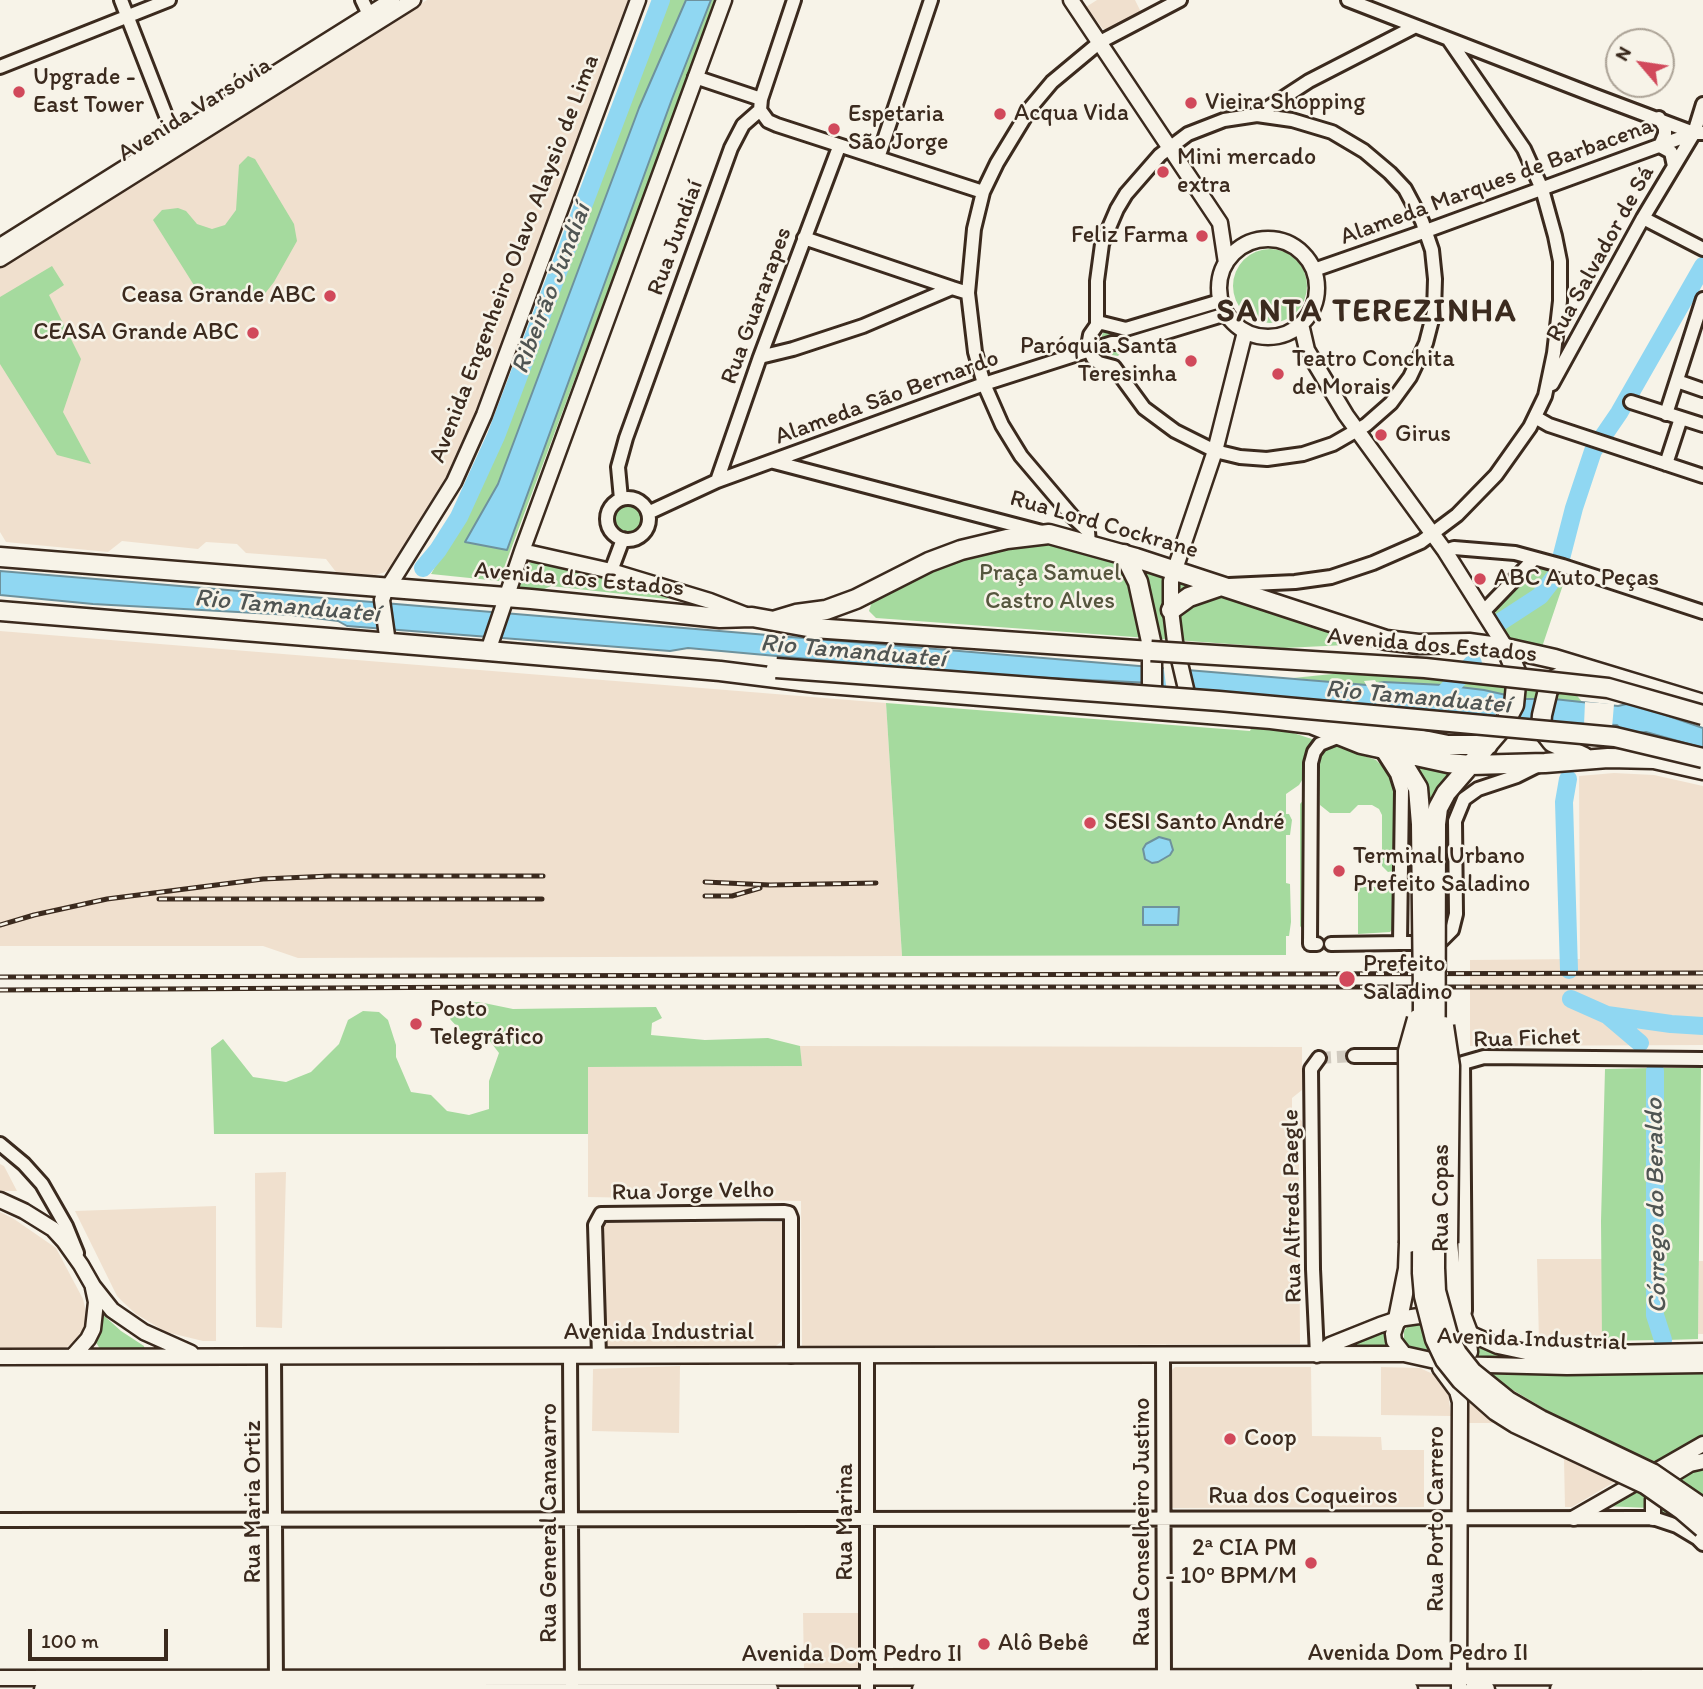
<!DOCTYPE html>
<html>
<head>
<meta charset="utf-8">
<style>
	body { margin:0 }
	#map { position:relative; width:1703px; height:1689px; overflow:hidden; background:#f7f3e8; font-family:Itim,sans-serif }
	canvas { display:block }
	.north { position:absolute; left:1605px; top:28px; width:70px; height:70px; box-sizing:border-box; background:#f7f3e8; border:2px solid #aca397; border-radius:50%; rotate:299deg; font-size:19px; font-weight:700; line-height:28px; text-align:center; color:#3b2a1e }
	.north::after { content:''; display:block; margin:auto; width:24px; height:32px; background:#d1495b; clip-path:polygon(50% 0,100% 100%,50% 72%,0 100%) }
	.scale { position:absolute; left:28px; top:1629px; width:140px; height:32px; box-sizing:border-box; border:4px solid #3b2a1e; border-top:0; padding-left:9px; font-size:21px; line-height:24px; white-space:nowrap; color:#3b2a1e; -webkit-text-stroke:5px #f7f3e8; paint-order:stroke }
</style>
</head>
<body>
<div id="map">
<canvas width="1703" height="1689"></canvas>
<div class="north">N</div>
<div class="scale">100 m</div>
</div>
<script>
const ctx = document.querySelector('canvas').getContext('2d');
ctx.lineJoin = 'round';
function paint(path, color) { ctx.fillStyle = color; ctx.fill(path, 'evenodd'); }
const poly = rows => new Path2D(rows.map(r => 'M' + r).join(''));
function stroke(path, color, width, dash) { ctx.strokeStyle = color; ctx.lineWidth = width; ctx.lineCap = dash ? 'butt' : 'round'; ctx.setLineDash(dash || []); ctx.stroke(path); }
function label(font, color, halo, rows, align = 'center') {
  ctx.font = font + ' Itim,sans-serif'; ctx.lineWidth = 5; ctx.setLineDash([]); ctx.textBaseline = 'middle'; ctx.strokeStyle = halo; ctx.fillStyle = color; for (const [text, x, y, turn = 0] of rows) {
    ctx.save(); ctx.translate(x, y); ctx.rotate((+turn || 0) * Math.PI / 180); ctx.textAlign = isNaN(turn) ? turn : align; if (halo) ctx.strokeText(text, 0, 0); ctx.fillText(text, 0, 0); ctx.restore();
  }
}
paint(poly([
	[427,0,629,0,471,426,444,485,392,567,385,572,376,575,336,572,326,559,246,553,237,544,206,542,198,549,122,541,108,552,6,542,0,532,0,269],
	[1097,0,1135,0,1141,12,1109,29,1103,29,1086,7],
	[0,631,886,703,902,956,298,958,263,946,0,946],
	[1614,773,1654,775,1703,786,1703,1045,1470,1046,1470,960,1580,959,1579,776],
	[800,1046,1302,1047,1302,1090,1292,1098,1292,1112,1302,1121,1302,1130,1292,1138,1292,1153,1299,1157,1300,1344,802,1346,801,1201,588,1197,588,1067,801,1066],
	[0,1164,4,1166,17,1191,0,1191],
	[286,1172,282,1328,256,1327,255,1173],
	[216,1206,216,1341,203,1341,166,1332,136,1314,124,1303,117,1296,75,1211],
	[0,1212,14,1219,56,1248,83,1299,87,1316,82,1331,72,1344,65,1348,0,1349],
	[784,1222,783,1340,776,1346,604,1346,602,1223],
	[1537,1259,1602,1259,1602,1341,1539,1342],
	[1699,1261,1703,1261,1703,1334,1698,1334],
	[680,1366,679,1433,592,1431,593,1369],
	[1175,1367,1311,1367,1312,1436,1381,1437,1382,1450,1424,1450,1424,1507,1173,1508,1171,1506,1172,1370],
	[1381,1367,1420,1368,1435,1375,1448,1392,1451,1416,1381,1415],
	[1491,1377,1548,1411,1650,1461,1572,1507,1565,1507,1564,1459,1498,1423,1468,1423,1467,1403],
	[803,1613,859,1613,859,1671,804,1670]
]), '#f0e0ce');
paint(poly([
	[667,0,717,0,499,581,431,574,484,480],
	[248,156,255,159,294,224,297,241,274,282,263,296,229,297,197,290,153,220,162,210,178,208,186,211,197,224,212,229,225,225,236,210,239,165],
	'1233 286a37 37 0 1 1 74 0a37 37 0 1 1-74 0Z',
	[52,266,64,285,49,295,81,359,63,412,91,464,57,455,0,364,0,297],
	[1190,308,1195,318,1129,343,1118,356,1112,355,1103,350,1100,341,1104,330],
	'614 519a14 14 0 1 1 28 0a14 14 0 1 1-28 0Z',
	[1055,544,1129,563,1350,637,1351,640,1346,645,1284,648,876,618,869,611,874,595,933,566,992,546],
	[537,562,618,580,670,595,670,597,667,599,551,586,542,590,519,588,524,570,530,563],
	[1544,566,1567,573,1541,650,1510,642,1493,619,1497,608,1527,574],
	[1451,662,1492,665,1520,670,1574,692,1583,703,1554,699,1524,699,1484,690,1443,685,1384,682,1367,685,1293,678],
	[886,703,1250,731,1252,726,1287,731,1315,740,1304,777,1299,785,1286,794,1286,814,1289,814,1292,820,1290,835,1286,835,1286,883,1290,884,1291,922,1289,936,1286,936,1286,955,902,956],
	[1332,746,1339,747,1376,760,1392,776,1396,785,1396,868,1393,871,1388,872,1382,866,1382,815,1379,809,1372,805,1358,805,1350,813,1330,813,1320,805,1319,760,1322,753],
	[1415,765,1450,772,1435,792,1426,808,1425,783],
	[1306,797,1306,934,1300,926,1300,804],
	[1358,887,1383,887,1393,891,1395,895,1396,925,1390,932,1358,934],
	[479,1002,513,1009,656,1007,662,1018,652,1023,651,1035,705,1040,768,1038,800,1046,802,1066,588,1067,588,1134,214,1134,211,1048,223,1039,253,1077,286,1082,311,1072,339,1044,348,1020,363,1011,379,1012,388,1020,396,1045,396,1057,411,1092,431,1095,447,1111,469,1115,489,1109,489,1081,499,1053,483,1032,461,1031,450,1019,453,1008,464,1003],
	[1651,1068,1651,1310,1652,1326,1657,1340,1602,1341,1601,1221,1605,1069],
	[1661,1068,1701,1068,1698,1339,1667,1340,1662,1324],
	[101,1313,121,1331,144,1346,145,1351,100,1349,94,1339],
	[1422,1324,1437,1355,1410,1348,1404,1340,1404,1331,1407,1327],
	[1388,1331,1387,1342,1390,1349,1338,1347],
	[1478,1346,1502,1354,1534,1360,1474,1358],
	[1703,1370,1703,1536,1682,1521,1649,1508,1604,1506,1657,1474,1650,1461,1548,1411,1491,1377,1467,1403,1467,1382,1474,1372]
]), '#a5da9e');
const water = poly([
	[686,0,711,0,672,99,507,550,465,542,498,484,639,108,686,0],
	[0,571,1367,685,1384,682,1443,685,1484,690,1524,699,1554,699,1618,706,1631,703,1703,728,1703,748,1646,732,1625,734,1617,725,1554,723,1358,706,1337,702,1303,706,1176,691,1152,683,986,675,688,648,670,651,347,626,338,621,292,615,93,604,0,595,0,571],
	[1159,837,1170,840,1173,850,1170,855,1158,862,1152,863,1145,859,1143,849,1146,844,1159,837],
	[1143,907,1179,907,1178,925,1143,925,1143,907]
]);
paint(water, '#90d7f2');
stroke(water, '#6e929d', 2);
paint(poly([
	[1163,663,1181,665,1189,691,1167,692],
	[1375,680,1394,714,1382,714,1364,681],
	[1585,702,1614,704,1612,728,1584,725]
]), '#f7f3e8');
stroke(poly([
	[423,568,438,550,459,517,496,436,661,0],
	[1497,624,1540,596,1557,574,1574,508,1593,451,1619,413,1703,266],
	[1439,699,1473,663],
	[1568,779,1564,802,1569,970],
	[1571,999,1607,1015,1640,1043],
	[1607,1015,1671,1024,1703,1026],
	[1655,1071,1655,1315,1663,1340]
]), '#90d7f2', 18);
stroke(poly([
	[1319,1058,1354,1056]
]), '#d1cbc0', 12, [12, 6]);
const minor = poly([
	[121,0,177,144],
	[362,0,372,21],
	[1348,0,1593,95,1694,133,1703,133],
	[0,67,169,0],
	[695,77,761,99],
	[760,110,768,121,777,125,983,192],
	[1257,115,1292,120,1332,132,1364,151,1390,173,1405,189,1422,221,1432,250,1435,279,1434,312,1426,343,1410,377,1391,403,1366,425,1333,444,1303,454,1267,459,1240,457,1215,451,1175,431,1144,408,1114,367,1099,363,1093,358,1088,346,1090,335,1097,325,1097,281,1102,244,1117,209,1126,194,1160,155,1188,134,1224,120,1257,115],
	[1257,115,1309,81,1414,27],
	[1659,118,1665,128,1665,134,1660,146,1671,152,1674,166],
	[878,158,931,0],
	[1643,218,1703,249],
	[804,238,952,288],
	[1314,270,1426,231,1694,133],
	[1098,322,1126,329,1220,301],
	[760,357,793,349,863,326,952,288,968,293],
	[1677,381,1703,390],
	[1552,384,1643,218,1694,133,1703,104],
	[1631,402,1703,425],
	[1666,414,1703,299],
	[1535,417,1549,425,1703,476],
	[774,462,1042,532],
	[1666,464,1681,418],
	[717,481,760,357,839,147],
	'607 519a21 21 0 1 1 42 0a21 21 0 1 1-42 0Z',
	[621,499,618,467,626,438,731,148,743,125,760,110,761,99,794,0],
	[648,513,717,481,984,384,1112,343,1131,343,1226,314],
	[1089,545,1088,531,1072,516,1021,456,1002,425,984,384,975,352,968,293,974,229,983,192,997,163,1031,107,1052,82,1100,42,1180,0],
	[1445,551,1454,548,1515,553,1563,566,1703,612],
	[611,571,623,539],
	[1229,585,1295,582,1331,577,1373,563,1421,542,1457,515,1496,475,1530,427,1545,396,1554,353,1560,301,1560,261,1555,236,1542,189,1524,149,1449,40],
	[1484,611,1534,559],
	[1400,943,1434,943,1442,940,1452,930,1456,914,1455,821,1464,799,1478,789,1517,776,1539,765],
	[1317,944,1310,944,1311,763,1314,752,1320,744,1340,736],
	[1331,944,1400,943,1402,790,1397,774,1381,749],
	[1354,1056,1416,1056],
	[1463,1063,1465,1311],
	[1463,1063,1484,1057,1703,1059],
	[0,1144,24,1164,42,1184,66,1226,77,1253],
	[1163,1355,1164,1684],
	[1317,1355,1313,1269,1311,1069,1319,1058],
	[274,1356,276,1685],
	[570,1356,572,1685],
	[599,1356,595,1225,601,1214,784,1212,789,1213,791,1218,791,1356],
	[867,1356,867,1689],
	[0,1520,1653,1518,1677,1526,1697,1538,1703,1544]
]);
const major = poly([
	[1071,0,1220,223,1226,263],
	'1219 288a49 49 0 1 1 98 0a49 49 0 1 1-98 0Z',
	[0,246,392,0],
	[0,259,413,0],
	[1301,324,1307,350,1346,415,1445,551,1506,648],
	[522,551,611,571,710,601,746,615],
	[388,643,382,600,384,594,454,482,484,415,638,0],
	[488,651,522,551,724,0],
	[1190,706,1175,642,1171,610,1171,581,1215,451,1245,332],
	[0,1200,24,1211,53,1229,64,1241,81,1265,93,1286,112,1310,144,1332,191,1353],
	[1398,1319,1393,1334,1394,1341,1404,1354],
	[1317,1355,1330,1345,1380,1325,1398,1319,1419,1316,1437,1319,1498,1346,1526,1352,1557,1354,1703,1351],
	[0,1357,1385,1354,1404,1354,1449,1364,1567,1367,1703,1365],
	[72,1357,88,1339,93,1329,96,1302,93,1288],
	[1461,1364,1470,1352,1468,1333],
	[1440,1368,1457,1391,1460,1402,1459,1689],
	[1574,1518,1703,1444],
	[1653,1518,1653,1500,1661,1485,1667,1478,1690,1464,1703,1461],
	[0,1678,1703,1677],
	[42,1689,770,1689],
	[920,1689,1410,1689],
	[1472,1689,1487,1689],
	[1558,1689,1703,1687]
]);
const highway = poly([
	[1124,554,1138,582,1152,646,1152,692,1146,709],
	[0,557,531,599,720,618,752,617,813,628,1151,651],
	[1171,610,1189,597,1221,586],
	[0,611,488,651,720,671,816,683,1271,719,1311,724,1361,744,1448,763,1471,765,1545,763,1608,758,1654,759,1703,770],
	[776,620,796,614,826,610,856,599,929,562,961,550,1007,539,1049,534,1136,558,1386,640,1418,644,1469,643,1506,648,1555,659,1703,704],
	[1564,676,1557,678,1548,690,1542,715,1541,728,1552,742,1584,757],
	[1328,725,1389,733,1448,745,1488,745],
	[1396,752,1418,788,1421,824],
	[1436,824,1438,808,1446,793,1502,728,1514,705,1517,674,1506,648],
	[1448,1243,1453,1293,1468,1333],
	[1398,1319,1408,1269,1409,1243]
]);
stroke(minor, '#3b2a1e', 18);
stroke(major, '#3b2a1e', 19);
stroke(highway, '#3b2a1e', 23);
stroke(minor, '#f7f3e8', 12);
stroke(major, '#f7f3e8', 14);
stroke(highway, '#f7f3e8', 18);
const rail = poly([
	[705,882,770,885,876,883],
	[705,896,732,896,760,888],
	[159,899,542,899],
	[0,925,34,915,107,899,263,879,330,876,543,876],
	[0,977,1703,973],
	[0,990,489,987,1703,987]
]);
stroke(rail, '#3b2a1e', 5);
stroke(rail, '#f7f3e8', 2.5, [8]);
const highwayBridge = poly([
	[1151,651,1425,668,1608,688,1703,715],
	[776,668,1219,701,1615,737,1703,758],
	[1421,824,1423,996,1422,1273,1424,1296,1435,1339,1445,1360,1461,1380,1496,1411,1515,1423,1645,1484,1682,1510,1703,1528],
	[1436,824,1435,1268,1436,1291,1448,1335,1457,1353,1472,1372,1508,1401,1541,1420,1652,1473,1703,1508],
	[1444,1026,1450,1066,1448,1243],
	[1409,1243,1408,1051,1417,1019]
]);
stroke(highwayBridge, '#3b2a1e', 23, []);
stroke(highwayBridge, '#f7f3e8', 18);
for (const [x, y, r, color] of [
	[19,92,7,"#d1495b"],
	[1191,103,7,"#d1495b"],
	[1000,114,7,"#d1495b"],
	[834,129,7,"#d1495b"],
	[1163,172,7,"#d1495b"],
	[1202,236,7,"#d1495b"],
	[330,296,7,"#d1495b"],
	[253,333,7,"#d1495b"],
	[1191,361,7,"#d1495b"],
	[1278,374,7,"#d1495b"],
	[1381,435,7,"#d1495b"],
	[1480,579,7,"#d1495b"],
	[1090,823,7,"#d1495b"],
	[1339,871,7,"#d1495b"],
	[1347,979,9,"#d1495b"],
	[416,1024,7,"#d1495b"],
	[1230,1439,7,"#d1495b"],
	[1311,1563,7,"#d1495b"],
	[984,1644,7,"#d1495b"]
]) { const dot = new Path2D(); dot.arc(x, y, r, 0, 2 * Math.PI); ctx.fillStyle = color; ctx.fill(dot); stroke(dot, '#f7f3e8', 2.5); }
label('24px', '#3b2a1e', '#f7f3e8', [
	["Upgrade -",33,78],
	["East Tower",33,106],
	["Vieira Shopping",1205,103],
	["Acqua Vida",1014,114],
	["Espetaria",848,115],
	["São Jorge",848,143],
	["Mini mercado",1177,158],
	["extra",1177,186],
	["Feliz Farma",1188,236,"right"],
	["Ceasa Grande ABC",316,296,"right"],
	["CEASA Grande ABC",239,333,"right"],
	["Paróquia Santa",1177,347,"right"],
	["Teresinha",1177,375,"right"],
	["Teatro Conchita",1292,360],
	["de Morais",1292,388],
	["Girus",1395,435],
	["ABC Auto Peças",1494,579],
	["SESI Santo André",1104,823],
	["Terminal Urbano",1353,857],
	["Prefeito Saladino",1353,885],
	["Prefeito",1363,965],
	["Saladino",1363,993],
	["Posto",430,1010],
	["Telegráfico",430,1038],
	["Coop",1244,1439],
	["2ª CIA PM",1297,1549,"right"],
	["- 10º BPM/M",1297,1577,"right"],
	["Alô Bebê",998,1644]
], 'left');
label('24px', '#3b2a1e', '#f7f3e8', [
	["Avenida Varsóvia",195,110,-32],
	["Alameda Marques de Barbacena",1497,182,-20],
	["Rua Jundiaí",676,238,-70],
	["Rua Salvador de Sá",1601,254,-61],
	["Avenida Engenheiro Olavo Alaysio de Lima",515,259,-69],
	["Rua Guararapes",757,306,-70],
	["Alameda São Bernardo",887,398,-20],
	["Rua Lord Cockrane",1104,525,16],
	["Avenida dos Estados",579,580,5],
	["Avenida dos Estados",1432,646,5],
	["Rua Fichet",1527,1039,-2],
	["Rua Jorge Velho",693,1192,-1],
	["Rua Copas",1442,1198,-90],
	["Rua Alfreds Paegle",1293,1206,-91],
	["Avenida Industrial",659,1333],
	["Avenida Industrial",1532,1340,2],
	["Rua dos Coqueiros",1303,1497],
	["Rua Maria Ortiz",254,1502,-90],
	["Rua Porto Carrero",1437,1519,-90],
	["Rua Marina",846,1522,-90],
	["Rua Conselheiro Justino",1143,1522,-90],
	["Rua General Canavarro",550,1523,-90],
	["Avenida Dom Pedro II",1418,1654],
	["Avenida Dom Pedro II",852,1655]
]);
label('24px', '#56563e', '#f7f3e8', [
	["Praça Samuel",1050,574],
	["Castro Alves",1050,602]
]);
label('italic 26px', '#505553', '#f7f3e8', [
	["Ribeirão Jundiaí",552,289,-69],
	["Rio Tamanduateí",287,607,5],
	["Rio Tamanduateí",853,652,5],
	["Rio Tamanduateí",1418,698,5],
	["Córrego do Beraldo",1657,1206,-91]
]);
ctx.letterSpacing = '2px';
label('bold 32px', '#3b2a1e', '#f7f3e8', [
	["SANTA TEREZINHA",1367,313]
]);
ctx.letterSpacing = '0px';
</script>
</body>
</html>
